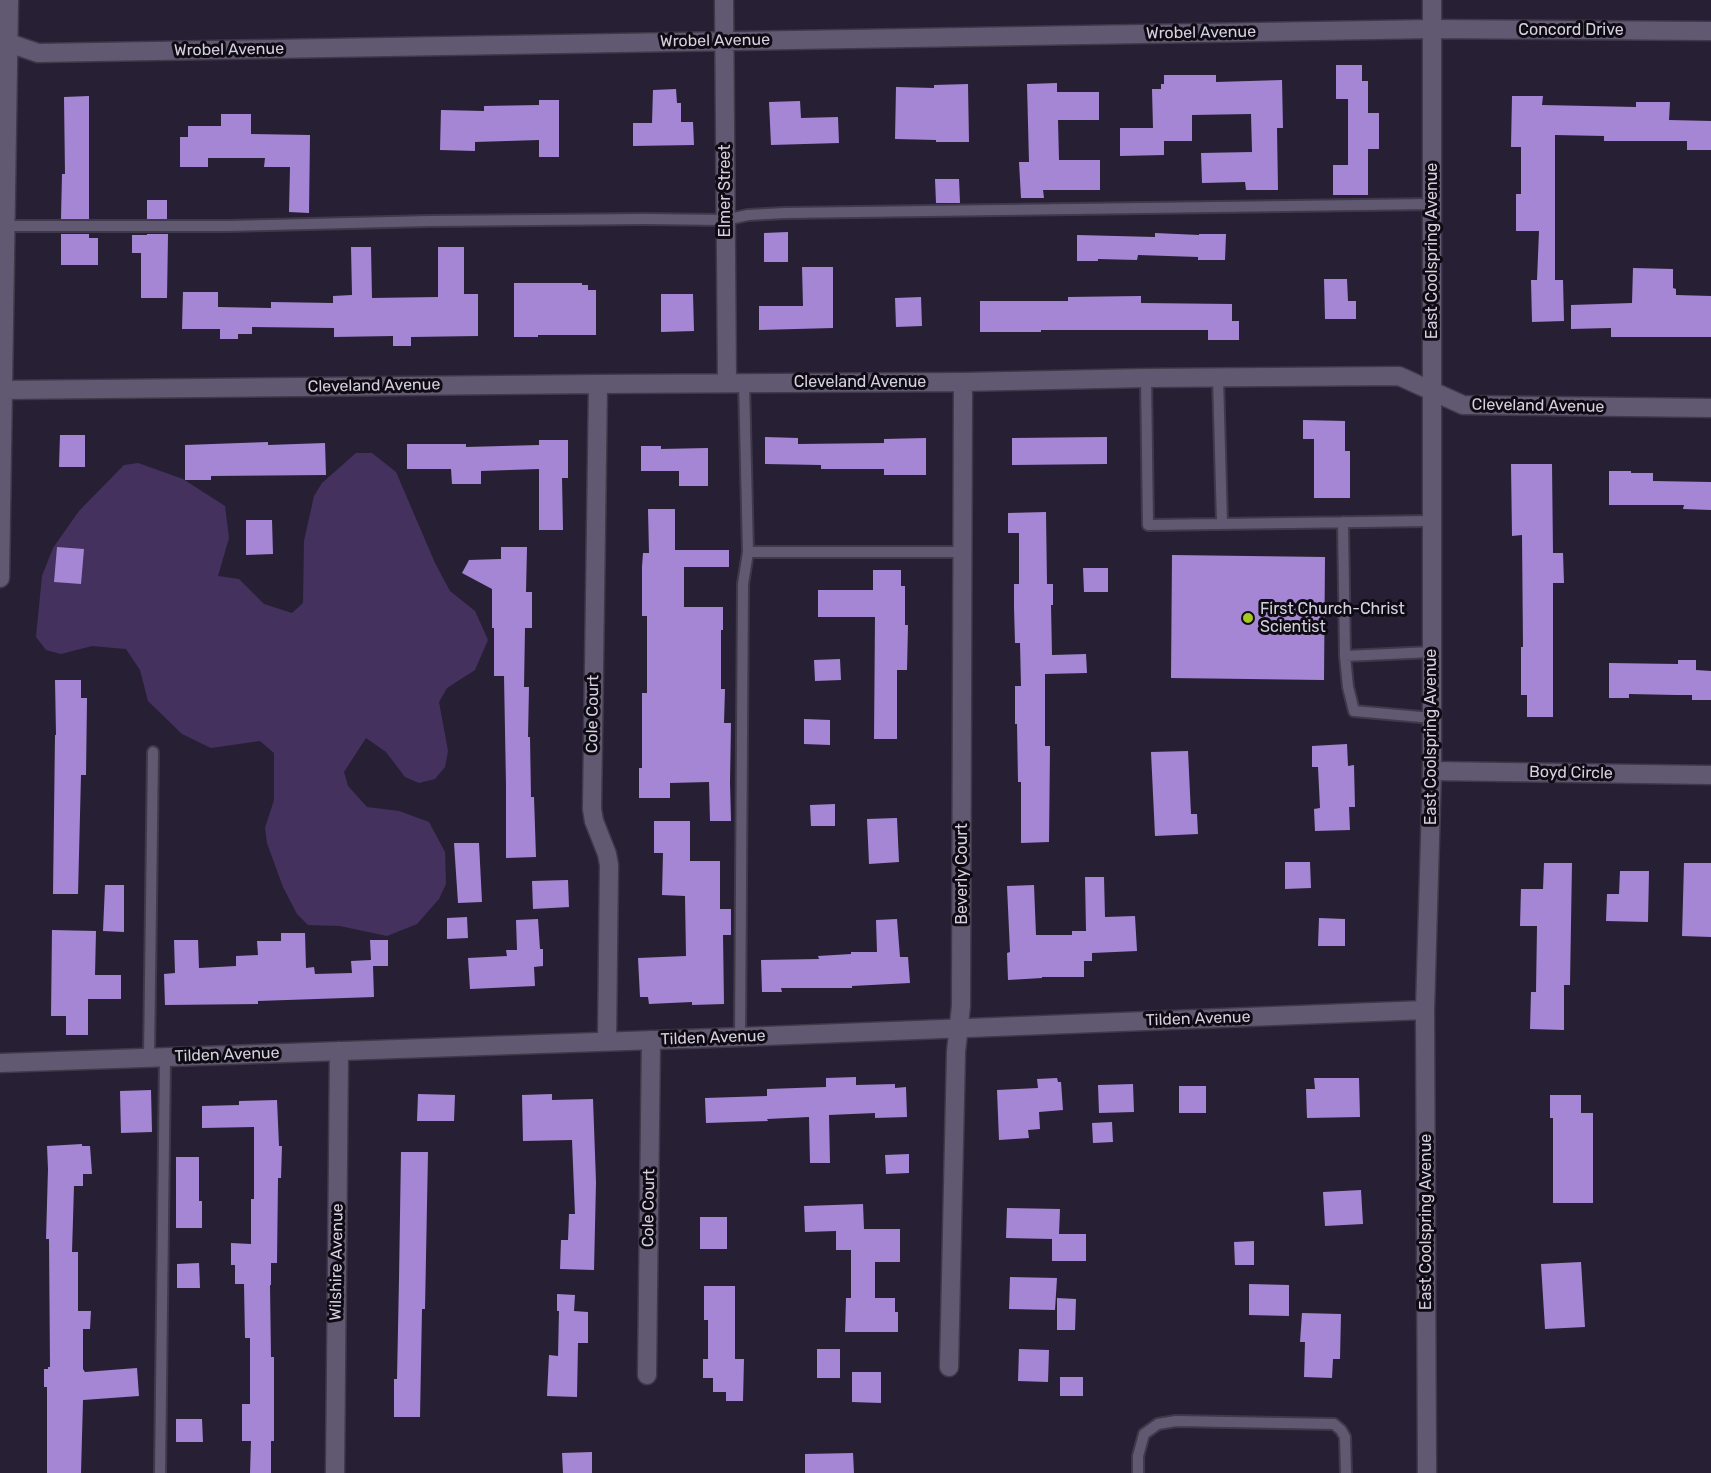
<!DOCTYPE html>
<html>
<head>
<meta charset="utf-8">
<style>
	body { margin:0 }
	canvas { display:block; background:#271f34 }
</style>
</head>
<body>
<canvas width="1711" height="1473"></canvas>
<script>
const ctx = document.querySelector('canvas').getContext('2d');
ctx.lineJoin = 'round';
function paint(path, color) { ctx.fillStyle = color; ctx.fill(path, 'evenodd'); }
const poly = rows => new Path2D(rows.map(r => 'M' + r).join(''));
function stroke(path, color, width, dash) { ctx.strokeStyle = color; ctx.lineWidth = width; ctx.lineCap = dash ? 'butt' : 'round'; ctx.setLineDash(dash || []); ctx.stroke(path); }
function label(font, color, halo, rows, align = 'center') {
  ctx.font = font + ' Rubik,sans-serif'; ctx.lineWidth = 6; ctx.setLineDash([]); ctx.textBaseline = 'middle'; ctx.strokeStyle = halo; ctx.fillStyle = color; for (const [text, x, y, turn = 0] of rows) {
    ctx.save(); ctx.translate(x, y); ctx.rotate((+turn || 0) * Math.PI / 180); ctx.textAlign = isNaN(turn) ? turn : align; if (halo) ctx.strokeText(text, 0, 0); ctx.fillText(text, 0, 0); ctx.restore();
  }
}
paint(poly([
	[356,453,372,453,396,472,435,563,450,591,475,611,488,640,475,670,447,688,439,702,448,751,445,767,435,779,419,783,405,777,386,752,366,738,344,772,348,786,367,807,399,811,429,822,445,852,446,884,439,899,417,924,387,936,340,926,308,925,297,914,283,887,267,843,265,828,274,800,274,753,260,741,211,748,182,734,148,701,140,670,126,649,92,646,61,654,46,650,36,637,42,576,53,548,79,511,124,465,138,463,183,479,225,506,229,538,218,576,239,579,264,604,292,613,303,603,304,541,314,496,322,483]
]), '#44315e');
paint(poly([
	[1336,65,1362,65,1362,81,1368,81,1368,113,1379,113,1379,149,1368,149,1368,195,1333,195,1333,165,1348,165,1348,99,1336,99],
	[1164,75,1216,75,1216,82,1282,80,1283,128,1277,128,1278,190,1246,190,1245,182,1202,183,1201,153,1252,152,1251,114,1192,115,1192,141,1164,141,1164,155,1120,156,1120,128,1153,128,1152,89,1161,89,1161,84,1164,84],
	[1057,83,1057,92,1099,92,1099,120,1058,120,1059,160,1100,160,1100,190,1043,190,1044,198,1021,198,1019,162,1029,162,1027,84],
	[968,84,969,142,936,142,936,140,895,139,896,87,934,88,934,85],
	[676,89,677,103,681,103,681,122,693,122,694,145,633,146,633,123,652,123,653,90],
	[89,96,89,219,61,219,62,174,65,174,64,97],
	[1512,96,1543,96,1542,105,1636,107,1636,102,1670,102,1669,120,1711,121,1711,150,1687,150,1687,141,1604,141,1604,136,1555,135,1555,280,1563,280,1564,321,1532,322,1531,280,1537,280,1539,231,1516,231,1516,194,1521,194,1521,147,1511,147],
	[539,100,559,100,559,157,539,157,539,140,475,142,475,151,440,150,441,110,484,111,484,106,539,105],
	[800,101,801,118,838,117,839,143,771,145,769,102],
	[221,114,251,114,251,134,310,135,309,213,289,212,290,167,264,167,265,158,208,158,208,167,180,167,180,137,188,137,188,126,221,126],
	[935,179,959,179,960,203,936,203],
	[147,200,167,200,167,219,147,219],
	[788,232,788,262,764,262,764,233],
	[1155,233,1199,235,1199,234,1226,234,1225,260,1198,260,1198,257,1138,255,1137,260,1098,259,1098,261,1077,261,1077,235,1155,237],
	[61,234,89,234,89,238,98,238,98,265,61,265],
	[147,234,168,234,168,235,167,298,141,298,141,253,132,253,132,235,147,235],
	[351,247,371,247,372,298,438,297,438,247,464,247,464,294,478,294,478,336,411,337,411,346,393,346,393,336,334,337,334,328,252,327,252,334,238,334,238,339,220,339,220,329,182,329,183,292,218,292,218,307,271,308,271,302,333,303,333,296,352,295],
	[802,267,833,267,833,328,759,330,759,306,803,306],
	[1633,268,1673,269,1673,288,1676,289,1676,295,1711,296,1711,337,1611,337,1611,328,1571,329,1571,305,1632,303],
	[1324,279,1347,279,1348,301,1356,301,1356,319,1325,319],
	[514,283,582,283,582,285,588,285,588,290,596,290,596,335,538,335,538,337,514,337],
	[661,294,693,294,694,331,661,332],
	[1141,296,1141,303,1232,304,1232,321,1239,321,1239,340,1208,340,1208,330,1041,330,1041,332,980,332,980,301,1068,301,1068,297],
	[921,297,922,326,896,327,895,298],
	[1303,420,1345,421,1345,451,1350,451,1350,498,1314,498,1314,439,1303,439],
	[60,435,85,435,85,467,59,467],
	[765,437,798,438,798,444,884,443,884,439,926,438,926,475,884,475,884,469,821,469,821,465,765,464],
	[1107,437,1107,464,1012,465,1012,438],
	[539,440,568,440,568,478,562,478,563,530,539,530,539,469,481,471,481,484,452,484,451,469,407,469,407,444,466,444,466,447,539,445],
	[268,442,268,445,325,443,326,475,211,476,211,480,185,480,185,445],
	[641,446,661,446,661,449,708,448,708,486,679,486,679,471,641,471],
	[1511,464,1552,464,1553,553,1563,553,1564,583,1553,583,1553,717,1527,717,1527,695,1521,695,1521,647,1523,647,1522,535,1512,536],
	[1609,471,1631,471,1631,473,1653,473,1653,481,1711,482,1711,510,1683,509,1684,505,1609,505],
	[648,509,675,509,675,550,729,550,729,567,684,567,684,607,723,607,723,630,721,630,721,689,725,689,724,723,731,723,730,782,731,821,710,821,709,782,670,783,670,798,639,798,639,768,642,768,642,693,647,693,647,616,642,616,642,567,643,553,649,553],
	[1046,512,1047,584,1053,584,1053,605,1051,605,1052,655,1086,654,1087,673,1045,674,1045,746,1050,746,1049,842,1021,843,1021,782,1018,782,1017,724,1015,724,1015,686,1021,686,1020,643,1015,643,1014,607,1014,584,1019,584,1019,533,1008,533,1008,513],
	[246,520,272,520,273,554,246,555],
	[57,547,84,549,81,584,54,582],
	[501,547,527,547,526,592,532,592,532,628,525,628,524,687,529,687,528,737,530,737,531,797,534,797,536,857,506,858,506,785,504,676,494,676,494,628,492,628,492,589,462,573,469,560,501,559],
	[1172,555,1325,557,1324,680,1171,678],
	[1083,568,1108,568,1108,592,1084,592],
	[873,570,901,570,901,586,905,586,905,625,908,625,907,670,897,670,897,739,874,739,875,617,818,617,818,590,873,590],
	[840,659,841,680,815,681,814,660],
	[1678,660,1696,660,1696,670,1711,671,1711,700,1692,700,1692,695,1677,695,1629,694,1629,698,1609,698,1609,663,1678,664],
	[55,680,81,680,81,698,87,698,86,775,81,775,78,894,53,894,55,735,56,735],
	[804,719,830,720,830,745,804,744],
	[1347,744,1348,766,1354,765,1355,807,1349,807,1350,830,1315,831,1314,809,1320,808,1318,767,1312,767,1312,746],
	[1188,751,1191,814,1197,814,1198,834,1155,836,1151,752],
	[835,804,835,826,811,826,810,805],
	[897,818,899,862,869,864,867,819],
	[654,821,690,821,690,861,720,861,720,909,731,909,731,935,723,935,724,1004,692,1005,692,1002,649,1004,648,997,640,997,638,958,686,956,685,896,662,895,663,853,654,853],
	[454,843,479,843,482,902,458,903],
	[1285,862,1310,862,1311,888,1285,889],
	[1544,863,1572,863,1570,985,1564,985,1564,1030,1530,1029,1531,992,1536,992,1537,926,1520,926,1521,889,1543,889],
	[1684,863,1711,863,1711,937,1682,936],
	[1620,871,1649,871,1648,922,1606,921,1607,894,1619,894],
	[1085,877,1104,877,1105,917,1135,916,1137,951,1092,953,1092,961,1084,961,1084,977,1042,977,1042,978,1008,980,1007,953,1010,952,1007,886,1034,885,1036,935,1072,935,1072,931,1086,931],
	[568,880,569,907,533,909,532,881],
	[105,885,124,885,124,932,103,931],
	[467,917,468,938,447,939,447,918],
	[1319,918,1345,919,1345,946,1318,946],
	[538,919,540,949,543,949,543,966,534,967,535,986,470,989,468,958,507,956,506,950,517,950,516,920],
	[897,919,900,957,908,957,910,983,852,986,852,988,781,988,782,992,762,992,761,960,819,959,818,956,851,954,851,952,877,952,876,920],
	[52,930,96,931,95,975,121,975,121,999,88,999,88,1035,66,1035,66,1016,51,1016],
	[281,933,305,933,306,968,314,967,315,974,352,973,351,961,371,960,370,940,388,940,388,966,373,966,374,997,258,1001,258,1004,165,1005,164,974,175,973,174,940,198,940,199,968,236,966,236,956,258,955,257,941,281,941],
	[856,1077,856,1085,895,1084,895,1088,906,1087,907,1117,875,1118,875,1113,829,1115,830,1163,810,1163,809,1117,767,1119,768,1121,706,1123,705,1098,767,1096,767,1089,826,1087,826,1078],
	[1057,1078,1058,1082,1061,1082,1063,1110,1039,1112,1040,1129,1028,1130,1029,1138,999,1140,997,1090,1038,1088,1037,1079],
	[1314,1078,1359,1078,1360,1117,1307,1118,1306,1089,1315,1089],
	[1133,1084,1134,1112,1099,1113,1098,1085],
	[1179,1086,1206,1086,1206,1113,1179,1113],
	[151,1090,152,1132,121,1133,120,1091],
	[418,1094,455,1095,454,1121,417,1121],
	[552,1094,552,1100,593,1099,596,1182,594,1270,560,1269,561,1240,568,1240,569,1214,575,1214,572,1140,523,1141,522,1095],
	[1550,1095,1581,1095,1581,1113,1593,1113,1593,1203,1553,1203,1553,1118,1550,1118],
	[277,1100,279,1146,282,1146,281,1178,278,1178,277,1263,271,1263,271,1285,270,1285,271,1357,274,1357,274,1441,271,1441,271,1473,250,1473,251,1441,242,1441,242,1404,250,1404,250,1338,245,1338,244,1284,235,1284,235,1265,231,1265,231,1243,251,1244,251,1199,254,1199,254,1127,202,1128,202,1106,239,1105,239,1101],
	[1112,1122,1113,1142,1093,1143,1092,1123],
	[82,1144,82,1146,90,1146,92,1174,83,1174,83,1186,74,1186,72,1252,78,1252,78,1311,91,1311,90,1329,83,1329,83,1369,85,1372,137,1368,139,1396,83,1400,81,1473,47,1473,47,1387,44,1387,44,1369,48,1369,48,1367,50,1367,49,1239,46,1239,48,1169,47,1146],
	[401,1152,428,1152,425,1309,422,1309,420,1417,394,1417,394,1379,397,1379,399,1279],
	[909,1154,909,1173,886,1174,885,1155],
	[176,1157,199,1157,199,1201,202,1201,202,1228,176,1228],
	[1361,1190,1363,1224,1325,1226,1323,1192],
	[863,1204,864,1229,900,1229,900,1262,875,1262,875,1298,895,1298,895,1312,898,1312,898,1332,845,1332,846,1298,851,1298,851,1250,836,1250,836,1231,805,1232,804,1206],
	[1007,1208,1060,1209,1059,1234,1086,1234,1086,1261,1052,1261,1052,1239,1006,1238],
	[700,1217,727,1217,727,1249,700,1249],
	[1254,1241,1254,1265,1235,1265,1234,1242],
	[1581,1262,1585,1327,1545,1329,1541,1264],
	[199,1263,200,1288,177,1288,177,1264],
	[1010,1277,1057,1278,1055,1310,1009,1309],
	[1249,1284,1289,1285,1289,1316,1249,1315],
	[704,1286,735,1286,735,1359,744,1359,743,1401,726,1401,726,1392,713,1392,713,1378,703,1378,703,1359,708,1359,708,1320,704,1320],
	[557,1294,575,1295,574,1311,588,1312,588,1343,578,1343,577,1397,547,1396,549,1355,558,1356,559,1311,557,1311],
	[1057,1298,1076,1299,1075,1330,1057,1330],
	[1302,1313,1341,1314,1340,1359,1333,1359,1332,1378,1304,1377,1305,1342,1300,1342],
	[817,1349,840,1349,840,1378,817,1378],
	[1019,1349,1049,1350,1048,1382,1018,1381],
	[852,1372,881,1372,881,1403,852,1402],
	[1060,1377,1083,1377,1083,1396,1060,1396],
	[176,1419,202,1419,203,1442,176,1442],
	[592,1452,592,1473,563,1473,562,1453],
	[853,1453,854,1473,805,1473,805,1454]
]), '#a586d4');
const lane = poly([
	[5,226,228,226,430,221,645,219,725,220,748,215,785,213,1432,204],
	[1146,378,1148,525,1431,521],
	[1218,378,1222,523],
	[744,382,748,552,963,552],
	[1343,522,1345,656,1348,687,1354,711,1432,718],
	[1345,656,1432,652],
	[740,1037,743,584,748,552],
	[149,1057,153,752],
	[160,1473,165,1057],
	[1138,1473,1138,1456,1144,1434,1158,1424,1176,1421,1334,1424,1341,1430,1345,1437,1346,1473]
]);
const street = poly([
	[724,0,727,383],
	[0,40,38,53,1432,29,1711,31],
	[598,384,592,809,594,821,607,854,609,865,607,1041],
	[3,390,598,384,963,382,1146,378,1399,376,1432,391],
	[0,578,9,0],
	[1432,771,1711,775],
	[949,1367,956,1052,961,1006,963,382],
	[647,1375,651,1040],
	[335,1473,339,1051]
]);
const secondary = poly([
	[1432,391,1463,405,1711,408],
	[0,1063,740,1037,1425,1010],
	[1427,1473,1425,1010,1432,771,1432,0]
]);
stroke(lane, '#3f394a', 14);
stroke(street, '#3f394a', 21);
stroke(secondary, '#3f394a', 21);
stroke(lane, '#615971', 10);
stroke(street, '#615971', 18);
stroke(secondary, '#615971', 18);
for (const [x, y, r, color] of [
	[1248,618,6,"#a6c821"]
]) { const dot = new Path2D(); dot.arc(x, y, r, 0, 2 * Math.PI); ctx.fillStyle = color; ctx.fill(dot); stroke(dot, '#0f0b14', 2); }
label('16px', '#d5d0de', '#0f0b14', [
	["Concord Drive",1571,30],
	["Wrobel Avenue",1201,33,-1],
	["Wrobel Avenue",715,41,-1],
	["Wrobel Avenue",229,50,-1],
	["Elmer Street",725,191,-90],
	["East Coolspring Avenue",1432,251,-90],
	["Cleveland Avenue",860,382],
	["Cleveland Avenue",374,386,-1],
	["Cleveland Avenue",1538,406,1],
	["Cole Court",593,714,-89],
	["East Coolspring Avenue",1431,737,-90],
	["Boyd Circle",1571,773,1],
	["Beverly Court",962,874,-90],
	["Tilden Avenue",1198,1019,-2],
	["Tilden Avenue",713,1038,-2],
	["Tilden Avenue",227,1055,-2],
	["Cole Court",649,1208,-89],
	["East Coolspring Avenue",1426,1222,-90],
	["Wilshire Avenue",337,1262,-89]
]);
label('16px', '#d5d0de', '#0f0b14', [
	["First Church-Christ",1260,609],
	["Scientist",1260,627]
], 'left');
</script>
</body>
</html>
